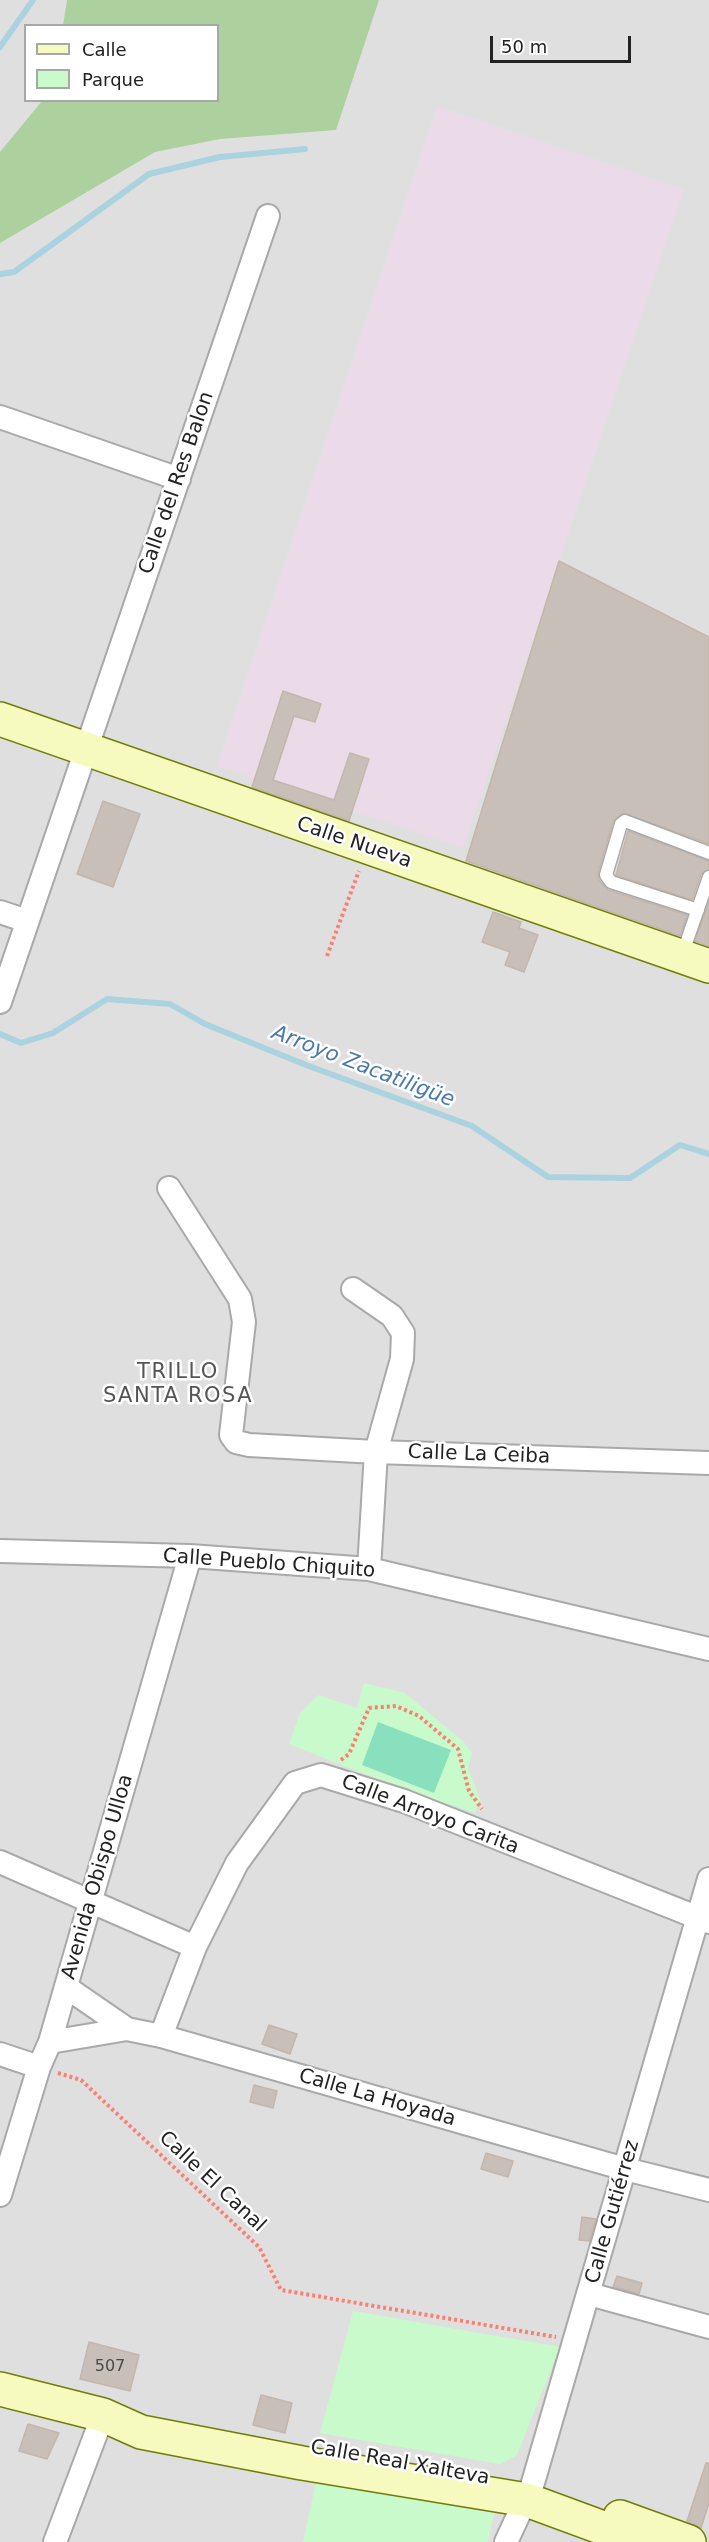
<!DOCTYPE html>
<html>
<head>
<meta charset="utf-8">
<style>
	body { margin:0 }
	#map { position:relative; width:709px; height:2542px; overflow:hidden; background:#f2efe9; font-family:"DejaVu Sans",sans-serif }
	canvas { display:block }
	.legend { position:absolute; left:24px; top:24px; width:195px; height:78px; box-sizing:border-box; background:#fff; border:2px solid #a7a7a7; margin:0; padding:8px 10px; list-style:none; font-size:18px; color:#222 }
	.legend li { display:flex; align-items:center; gap:12px; height:30px }
	.legend b { width:30px; border:2px solid #a7a7a7 }
	.scale { position:absolute; left:490px; top:36px; width:141px; height:27px; box-sizing:border-box; border:3px solid #222; border-top:0; padding-left:8px; font-size:18px; line-height:21px; white-space:nowrap; color:#222; -webkit-text-stroke:4px #fff; paint-order:stroke }
</style>
</head>
<body>
<div id="map">
<canvas width="709" height="2542"></canvas>
<ul class="legend">
<li><b style="height:8px;background:#f7fabf"></b>Calle</li>
<li><b style="height:16px;background:#c8facc"></b>Parque</li>
</ul>
<div class="scale">50 m</div>
</div>
<script>
const ctx = document.querySelector('canvas').getContext('2d');
ctx.lineJoin = 'round';
function paint(path, color) { ctx.fillStyle = color; ctx.fill(path, 'evenodd'); }
const poly = rows => new Path2D(rows.map(r => 'M' + r).join(''));
function stroke(path, color, width, dash) { ctx.strokeStyle = color; ctx.lineWidth = width; ctx.lineCap = dash ? 'butt' : 'round'; ctx.setLineDash(dash || []); ctx.stroke(path); }
function label(font, color, halo, rows, align = 'center') {
  ctx.font = font + ' "DejaVu Sans",sans-serif'; ctx.lineWidth = 5; ctx.setLineDash([]); ctx.textBaseline = 'middle'; ctx.strokeStyle = halo; ctx.fillStyle = color; for (const [text, x, y, turn = 0] of rows) {
    ctx.save(); ctx.translate(x, y); ctx.rotate((+turn || 0) * Math.PI / 180); ctx.textAlign = isNaN(turn) ? turn : align; if (halo) ctx.strokeText(text, 0, 0); ctx.fillText(text, 0, 0); ctx.restore();
  }
}
paint(poly([
	[0,0,709,0,709,2542,0,2542],
	[26,26,218,26,218,100,26,100]
]), '#e0dfdf');
paint(poly([
	[437,106,684,189,463,848,217,766]
]), '#ebdbe8');
paint(poly([
	[67,0,379,0,336,130,220,139,155,152,0,243,0,152,42,101,218,100,218,26,63,25]
]), '#add19e');
paint(poly([
	[364,1683,405,1693,464,1742,472,1753,468,1768,480,1799,475,1813,405,1790,289,1744,300,1713,318,1695,357,1708],
	[353,2311,560,2347,517,2455,500,2464,320,2433],
	[316,2482,494,2513,488,2542,303,2542]
]), '#c8facc');
paint(poly([
	[378,1722,451,1750,434,1793,362,1765]
]), '#88e0be');
stroke(poly([
	[0,47,33,0],
	[0,274,14,272,149,174,220,157,305,149],
	[0,1034,21,1043,53,1033,107,999,170,1004,205,1024,306,1065,472,1126,548,1177,630,1178,680,1145,709,1154]
]), '#aad3df', 6);
const building = poly([
	[559,561,709,637,709,844,623,813,613,822,598,873,599,880,608,890,687,915,680,936,466,861,559,561],
	[283,691,321,704,315,722,294,716,273,780,334,800,350,753,369,759,349,821,252,787,283,691],
	[103,801,140,814,113,887,77,874,103,801],
	[628,831,709,861,709,869,701,874,692,900,616,875,628,831],
	[709,902,709,946,695,941,709,902],
	[493,912,521,922,519,928,538,935,524,972,505,965,510,952,482,942,493,912],
	[269,2025,297,2034,290,2054,262,2044,269,2025],
	[254,2085,277,2091,273,2108,250,2102,254,2085],
	[486,2153,513,2161,508,2177,481,2169,486,2153],
	[582,2217,596,2219,589,2241,579,2240,582,2217],
	[617,2276,642,2283,639,2294,613,2287,617,2276],
	[89,2342,139,2355,130,2391,80,2379,89,2342],
	[261,2395,292,2403,285,2433,253,2425,261,2395],
	[28,2424,59,2433,47,2459,19,2451,28,2424],
	[706,2463,709,2463,709,2503,701,2528,687,2521,706,2463]
]);
paint(building, '#c7bfb8');
stroke(building, '#c4b6ab', 1.5);
const lane = poly([
	[698,910,611,882,606,875,621,824,625,821,709,853],
	[682,955,709,877]
]);
const street = poly([
	[0,417,179,479],
	[0,912,27,921],
	[0,1002,268,216],
	[169,1188,240,1299,244,1322,231,1435,236,1442,249,1445,376,1452,709,1463],
	[353,1289,392,1316,403,1333,402,1359,376,1452,369,1569],
	[0,1551,190,1556,369,1569,709,1649],
	[0,1862,195,1947],
	[66,1987,127,2029,161,2036,625,2169,709,2190],
	[161,2036,195,1947,237,1863,295,1783,321,1775,404,1801,709,1922],
	[50,2042,127,2029],
	[0,2054,39,2067],
	[0,2195,39,2067,50,2042,190,1556],
	[589,2294,709,2327],
	[55,2542,103,2415],
	[506,2542,532,2486,709,1879]
]);
const secondary = poly([
	[0,719,709,966],
	[0,2389,103,2415,141,2432,302,2463,527,2500,641,2542],
	[620,2517,689,2542]
]);
stroke(lane, '#a9a9a9', 15);
stroke(street, '#a9a9a9', 26);
stroke(secondary, '#707d05', 36);
stroke(poly([
	[327,956,359,871],
	[341,1760,349,1754,369,1708,396,1706,419,1716,458,1749,469,1791,482,1809],
	[58,2073,81,2080,259,2247,281,2290,556,2337]
]), '#fa8072', 4, [3, 3]);
stroke(lane, '#fff', 12);
stroke(street, '#fff', 22);
stroke(secondary, '#f7fabf', 33);
label('16px', '#4b4948', null, [
	["507",110,2367]
]);
label('20px', '#222', '#fff', [
	["Calle del Res Balon",177,483,-71],
	["Calle Nueva",354,843,19],
	["Calle La Ceiba",479,1455,2],
	["Calle Pueblo Chiquito",269,1564,4],
	["Calle Arroyo Carita",430,1815,21],
	["Avenida Obispo Ulloa",98,1877,-74],
	["Calle La Hoyada",377,2098,16],
	["Calle El Canal",212,2182,43],
	["Calle Gutiérrez",613,2212,-74],
	["Calle Real Xalteva",400,2463,10]
]);
label('italic 21px', '#4a7aab', '#fff', [
	["Arroyo Zacatiligüe",363,1067,21]
]);
ctx.letterSpacing = '1.5px';
label('21px', '#555', '#fff', [
	["TRILLO",178,1373],
	["SANTA ROSA",178,1397]
]);
ctx.letterSpacing = '0px';
</script>
</body>
</html>
